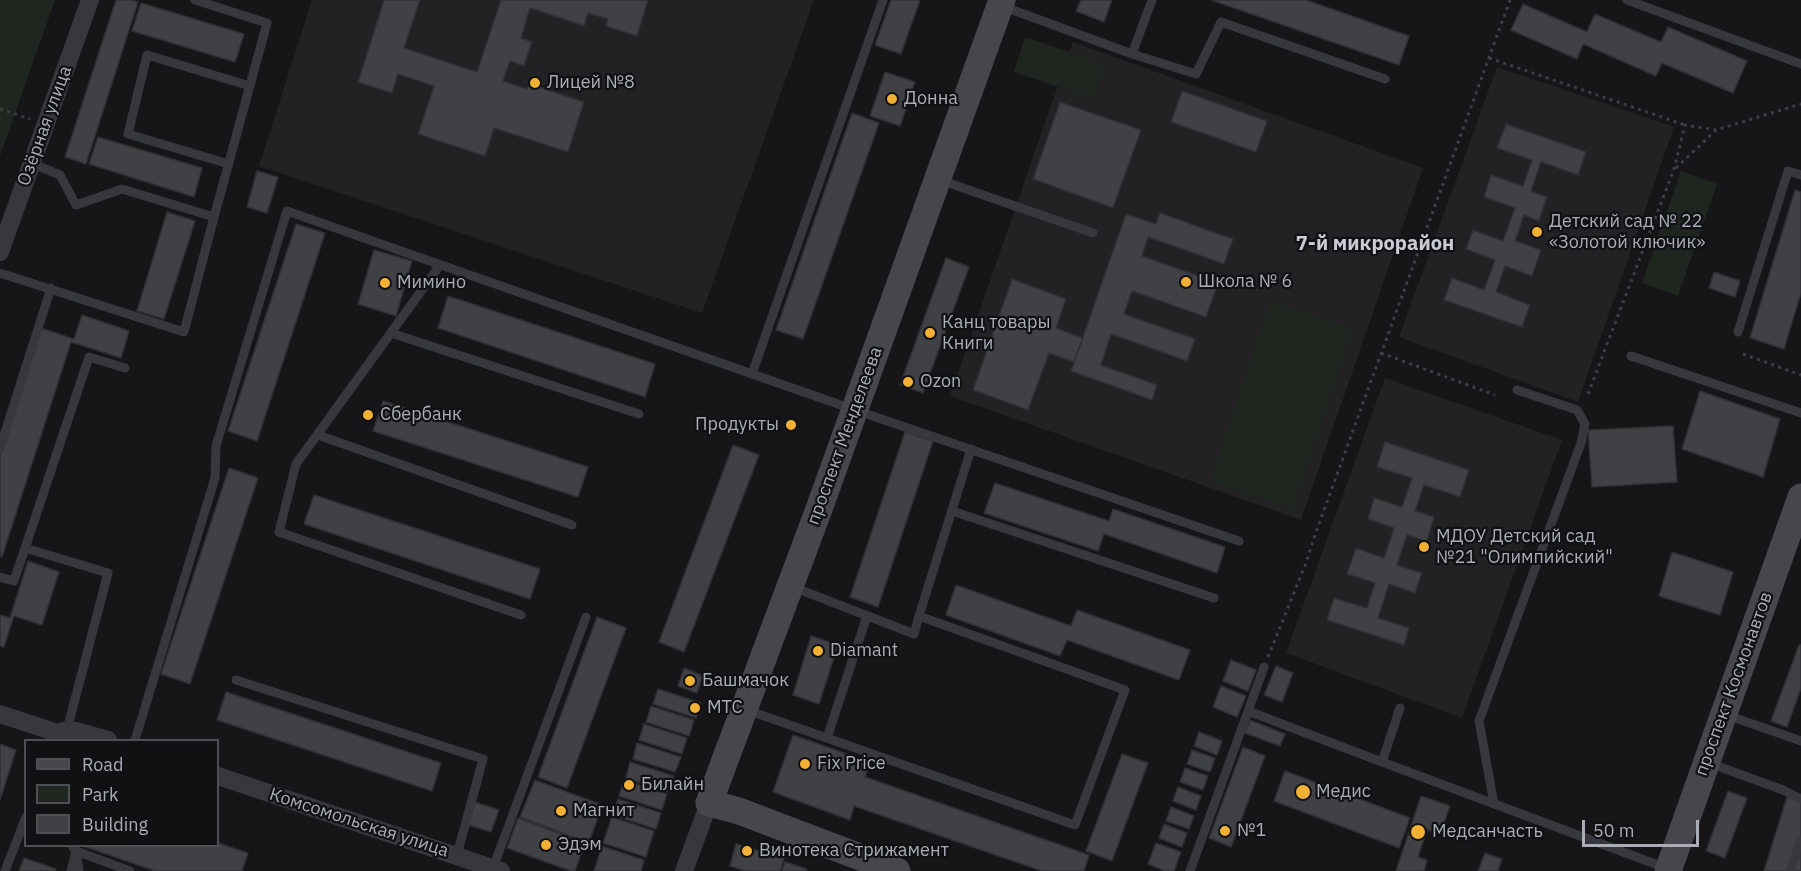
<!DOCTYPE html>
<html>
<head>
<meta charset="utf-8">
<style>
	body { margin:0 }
	#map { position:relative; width:1801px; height:871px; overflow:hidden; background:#161618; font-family:"IBM Plex Sans",sans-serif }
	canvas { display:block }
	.legend { position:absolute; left:24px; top:739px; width:195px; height:108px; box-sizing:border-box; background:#111113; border:2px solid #4d4f55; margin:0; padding:8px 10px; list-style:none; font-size:18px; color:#a8adb8 }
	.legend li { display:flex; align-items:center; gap:12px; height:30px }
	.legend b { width:30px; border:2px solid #4d4f55 }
	.scale { position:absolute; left:1582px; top:820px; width:117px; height:27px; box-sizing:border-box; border:3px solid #a8adb8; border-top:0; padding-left:8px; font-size:18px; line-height:21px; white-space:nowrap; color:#a8adb8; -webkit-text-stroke:4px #111113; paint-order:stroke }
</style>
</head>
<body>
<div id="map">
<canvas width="1801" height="871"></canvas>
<ul class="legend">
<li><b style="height:8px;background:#45474d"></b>Road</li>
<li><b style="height:16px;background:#1e261f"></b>Park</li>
<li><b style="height:16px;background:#404145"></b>Building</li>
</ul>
<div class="scale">50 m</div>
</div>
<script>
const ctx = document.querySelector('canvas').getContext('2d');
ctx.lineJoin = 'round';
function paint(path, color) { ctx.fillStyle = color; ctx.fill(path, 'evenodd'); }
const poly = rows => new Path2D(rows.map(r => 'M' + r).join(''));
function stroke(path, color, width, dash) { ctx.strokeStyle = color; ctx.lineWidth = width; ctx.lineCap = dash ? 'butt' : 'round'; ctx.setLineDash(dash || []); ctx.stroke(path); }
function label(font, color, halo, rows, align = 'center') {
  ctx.font = font + ' "IBM Plex Sans",sans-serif'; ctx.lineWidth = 4.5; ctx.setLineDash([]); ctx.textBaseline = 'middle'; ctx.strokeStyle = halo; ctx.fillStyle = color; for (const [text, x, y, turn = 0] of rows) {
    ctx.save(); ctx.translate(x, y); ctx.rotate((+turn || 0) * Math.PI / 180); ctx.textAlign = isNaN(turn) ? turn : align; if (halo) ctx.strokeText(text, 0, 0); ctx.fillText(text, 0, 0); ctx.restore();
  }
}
paint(poly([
	[312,0,814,0,702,313,259,166],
	[1073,42,1423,168,1301,520,950,396],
	[1497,67,1674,127,1578,402,1399,337],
	[1385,378,1562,440,1462,718,1286,653]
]), '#222225');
paint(poly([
	[0,0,55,0,0,156],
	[1025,37,1105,64,1094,99,1014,72],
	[1681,171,1717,184,1678,296,1642,283],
	[1271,301,1353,329,1293,509,1211,481]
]), '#1e261f');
const building = poly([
	[116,0,132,0,138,2,86,164,65,157,116,0],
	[384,0,420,0,404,48,477,72,501,0,648,0,637,36,606,26,608,19,588,13,584,26,530,8,521,38,532,42,524,66,510,61,503,81,527,89,529,84,584,102,568,152,494,128,485,156,418,134,434,86,398,74,392,93,358,82,384,0],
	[891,0,920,0,901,54,875,45,891,0],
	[1081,0,1112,0,1104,22,1076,11,1081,0],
	[1211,0,1306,0,1409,36,1399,65,1211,0],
	[141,3,244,34,235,62,132,31,141,3],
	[1523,4,1587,32,1595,14,1661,42,1668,27,1747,61,1733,93,1662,63,1656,76,1583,44,1577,59,1511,30,1523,4],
	[885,72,915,82,900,126,870,116,885,72],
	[1182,91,1267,121,1256,152,1171,122,1182,91],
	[1060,102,1141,130,1113,208,1033,179,1060,102],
	[852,113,879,123,803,339,776,330,852,113],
	[1506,124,1586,152,1578,175,1541,162,1531,191,1547,197,1539,221,1524,215,1515,241,1541,250,1532,276,1505,266,1496,292,1530,305,1522,327,1444,300,1452,278,1484,290,1495,260,1466,249,1473,230,1503,241,1515,208,1484,197,1491,175,1523,186,1532,160,1497,148,1506,124],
	[98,137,202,168,194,197,89,164,98,137],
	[257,171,278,177,267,213,247,207,257,171],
	[1795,190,1801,192,1801,293,1784,349,1750,338,1795,190],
	[167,212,195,221,164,319,137,311,167,212],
	[1160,213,1233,239,1224,264,1148,237,1142,256,1218,283,1206,317,1132,291,1124,314,1195,339,1187,361,1111,334,1101,365,1157,385,1152,400,1071,371,1126,214,1156,224,1160,213],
	[296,224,325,233,257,441,228,431,296,224],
	[374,250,412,261,396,316,358,304,374,250],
	[946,258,969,267,923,393,900,385,946,258],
	[1714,272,1740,281,1735,297,1709,288,1714,272],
	[1012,279,1066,299,1056,328,1083,338,1074,362,1049,353,1028,410,973,390,1012,279],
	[448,296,655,364,645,397,438,328,448,296],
	[82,315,129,331,121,358,71,342,2,557,0,556,0,455,41,328,74,339,82,315],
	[1700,391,1780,419,1763,477,1682,449,1700,391],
	[383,401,588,467,578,497,373,431,383,401],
	[1673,426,1677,482,1592,487,1588,430,1673,426],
	[905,432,933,441,878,607,850,597,905,432],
	[1385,442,1469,470,1460,497,1424,485,1415,511,1434,517,1427,541,1407,535,1397,565,1422,573,1415,593,1389,584,1378,618,1409,628,1404,645,1327,620,1334,598,1367,608,1375,583,1347,574,1356,548,1384,558,1394,528,1368,519,1374,498,1402,507,1412,478,1377,467,1385,442],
	[733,445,759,455,684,652,659,642,733,445],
	[229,468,258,478,190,684,161,674,229,468],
	[995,483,1109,521,1113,509,1225,547,1217,573,1104,534,1098,551,984,513,995,483],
	[314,495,540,569,530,599,304,524,314,495],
	[1672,552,1733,572,1720,615,1659,596,1672,552],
	[28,561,59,572,42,625,14,616,4,647,0,646,0,615,10,618,28,561],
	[956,585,1071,626,1077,610,1190,650,1179,680,1067,640,1060,656,946,615,956,585],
	[597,617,626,628,567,788,538,777,597,617],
	[811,636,838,645,819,704,793,695,811,636],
	[1799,645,1801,645,1801,688,1787,727,1771,721,1799,645],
	[1231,660,1256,670,1248,691,1223,681,1231,660],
	[1276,666,1293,673,1282,702,1264,695,1276,666],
	[684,668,703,676,697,693,678,686,684,668],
	[1221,686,1246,696,1237,717,1213,707,1221,686],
	[658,689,701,703,696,718,653,704,658,689],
	[226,692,441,763,432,791,217,720,226,692],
	[651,706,694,720,689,736,646,722,651,706],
	[1250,720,1285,734,1280,746,1245,733,1250,720],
	[644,724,687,738,682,754,639,740,644,724],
	[1199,732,1222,741,1217,755,1194,746,1199,732],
	[793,735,870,762,865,777,1089,855,1084,871,1042,871,854,806,850,820,773,792,793,735],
	[637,743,681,757,675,772,633,759,637,743],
	[0,744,16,750,0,800,0,744],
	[1243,747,1265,756,1231,847,1209,838,1243,747],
	[1192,750,1215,758,1210,772,1187,764,1192,750],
	[1122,754,1148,763,1112,861,1086,851,1122,754],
	[630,762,674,776,669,792,626,778,630,762],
	[1185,768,1208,776,1203,790,1180,782,1185,768],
	[1285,771,1410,818,1399,848,1274,801,1285,771],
	[535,780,602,805,589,843,520,817,535,780],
	[624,780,667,794,662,810,619,796,624,780],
	[1178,787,1201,796,1196,810,1173,801,1178,787],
	[1728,791,1747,798,1725,858,1706,851,1728,791],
	[1421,796,1450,806,1440,834,1427,830,1418,857,1427,860,1424,871,1396,871,1421,796],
	[1787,797,1801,801,1801,871,1764,871,1787,797],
	[618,799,661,813,656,829,613,815,618,799],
	[475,802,499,810,491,832,468,825,475,802],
	[1171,807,1194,816,1189,829,1166,821,1171,807],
	[612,817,654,831,646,857,603,843,612,817],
	[518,818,585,843,575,871,571,871,507,848,518,818],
	[1164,824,1187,833,1182,847,1159,838,1164,824],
	[218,843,248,853,242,871,155,871,83,846,218,846,218,843],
	[1156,843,1181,852,1174,871,1165,871,1148,864,1156,843],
	[736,844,784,858,780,871,745,871,730,866,736,844],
	[602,846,644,860,641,871,594,871,602,846],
	[1485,853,1502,859,1498,871,1478,871,1485,853],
	[24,858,56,869,55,871,19,871,24,858],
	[785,862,807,869,806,871,782,871,785,862]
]);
paint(building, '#404145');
stroke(building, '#303034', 1.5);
stroke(poly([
	[1489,58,1685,125],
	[0,109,30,119],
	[1676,168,1716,130],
	[1381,353,1495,395],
	[1743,354,1801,375],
	[1588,394,1674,169,1685,125,1716,130,1801,104],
	[1268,657,1306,563,1316,532,1510,0]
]), '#3d3f44', 3, [3, 4.5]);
stroke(poly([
	[1627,0,1801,64],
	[1002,6,1132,54,1152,0],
	[1132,54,1196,74,1221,22,1385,79],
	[31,163,60,175,76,205,122,189,214,217,267,23,195,0],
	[229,164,128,134,147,55,250,86],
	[940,180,1093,233],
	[440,265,296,464,279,532,521,615],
	[0,273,184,332,214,217],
	[1738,332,1788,171,1801,175],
	[391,333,639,414],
	[1631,356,1801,413],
	[752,374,883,0],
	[318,435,572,525],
	[0,448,51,288],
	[952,511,1214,598],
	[25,548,108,573,67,730],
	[0,577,14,581,89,357,125,368],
	[919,616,971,449],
	[236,680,483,759,457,855],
	[1400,708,1382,762,1666,868],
	[747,710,1075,825,1125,690,919,616,914,634,793,587],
	[1248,711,1382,762],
	[1727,715,1801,741],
	[827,738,867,616],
	[135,740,215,478,216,446,287,211,855,410,1239,541],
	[1709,763,1783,790,1801,799],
	[1494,804,1479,721,1581,443,1585,424,1577,410,1517,390],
	[72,846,76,851,79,871],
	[493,868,586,617],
	[5,871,26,817],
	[71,871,76,851,130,871],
	[1190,871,1264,667],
	[1790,871,1801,841]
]), '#37383d', 9);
stroke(poly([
	[0,252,90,0],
	[0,714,58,733,67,730,76,731,108,740],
	[218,776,501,871],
	[684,871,709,803]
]), '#37383d', 18);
stroke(poly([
	[897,871,739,811,709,803,819,509,1002,0],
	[1668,871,1801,497]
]), '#45474d', 27);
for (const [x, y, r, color] of [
	[535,83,6,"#f2b134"],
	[892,99,6,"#f2b134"],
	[1537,232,6,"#f2b134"],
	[1186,282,6,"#f2b134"],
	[385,283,6,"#f2b134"],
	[930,333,6,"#f2b134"],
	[908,382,6,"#f2b134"],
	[368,415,6,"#f2b134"],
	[791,425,6,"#f2b134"],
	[1424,547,6,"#f2b134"],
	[818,651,6,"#f2b134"],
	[690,681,6,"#f2b134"],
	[695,708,6,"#f2b134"],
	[805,764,6,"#f2b134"],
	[629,785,6,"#f2b134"],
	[1303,792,8,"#f2b134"],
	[561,811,6,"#f2b134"],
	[1225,831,6,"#f2b134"],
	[1418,832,8,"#f2b134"],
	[546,845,6,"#f2b134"],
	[747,851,6,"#f2b134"]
]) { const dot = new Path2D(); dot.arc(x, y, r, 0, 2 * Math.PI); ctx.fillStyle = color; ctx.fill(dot); stroke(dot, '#111113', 2); }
label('18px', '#a8adb8', '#111113', [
	["Лицей №8",547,83],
	["Донна",904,99],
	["Детский сад № 22",1549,222],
	["«Золотой ключик»",1549,243],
	["Школа № 6",1198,282],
	["Мимино",397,283],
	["Канц товары",942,323],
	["Книги",942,344],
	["Ozon",920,382],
	["Сбербанк",380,415],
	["Продукты",779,425,"right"],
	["МДОУ Детский сад",1436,537],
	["№21 \"Олимпийский\"",1436,558],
	["Diamant",830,651],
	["Башмачок",702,681],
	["МТС",707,708],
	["Fix Price",817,764],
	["Билайн",641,785],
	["Медис",1316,792],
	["Магнит",573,811],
	["№1",1237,831],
	["Медсанчасть",1432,832],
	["Эдэм",558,845],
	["Винотека Стрижамент",759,851]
], 'left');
label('18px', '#a8adb8', '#111113', [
	["Озёрная улица",45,126,-70],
	["проспект Менделеева",845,436,-70],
	["проспект Космонавтов",1734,684,-70],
	["Комсомольская улица",359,823,18]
]);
label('bold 20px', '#c9ccd4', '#111113', [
	["7-й микрорайон",1375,244]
]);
</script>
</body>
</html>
